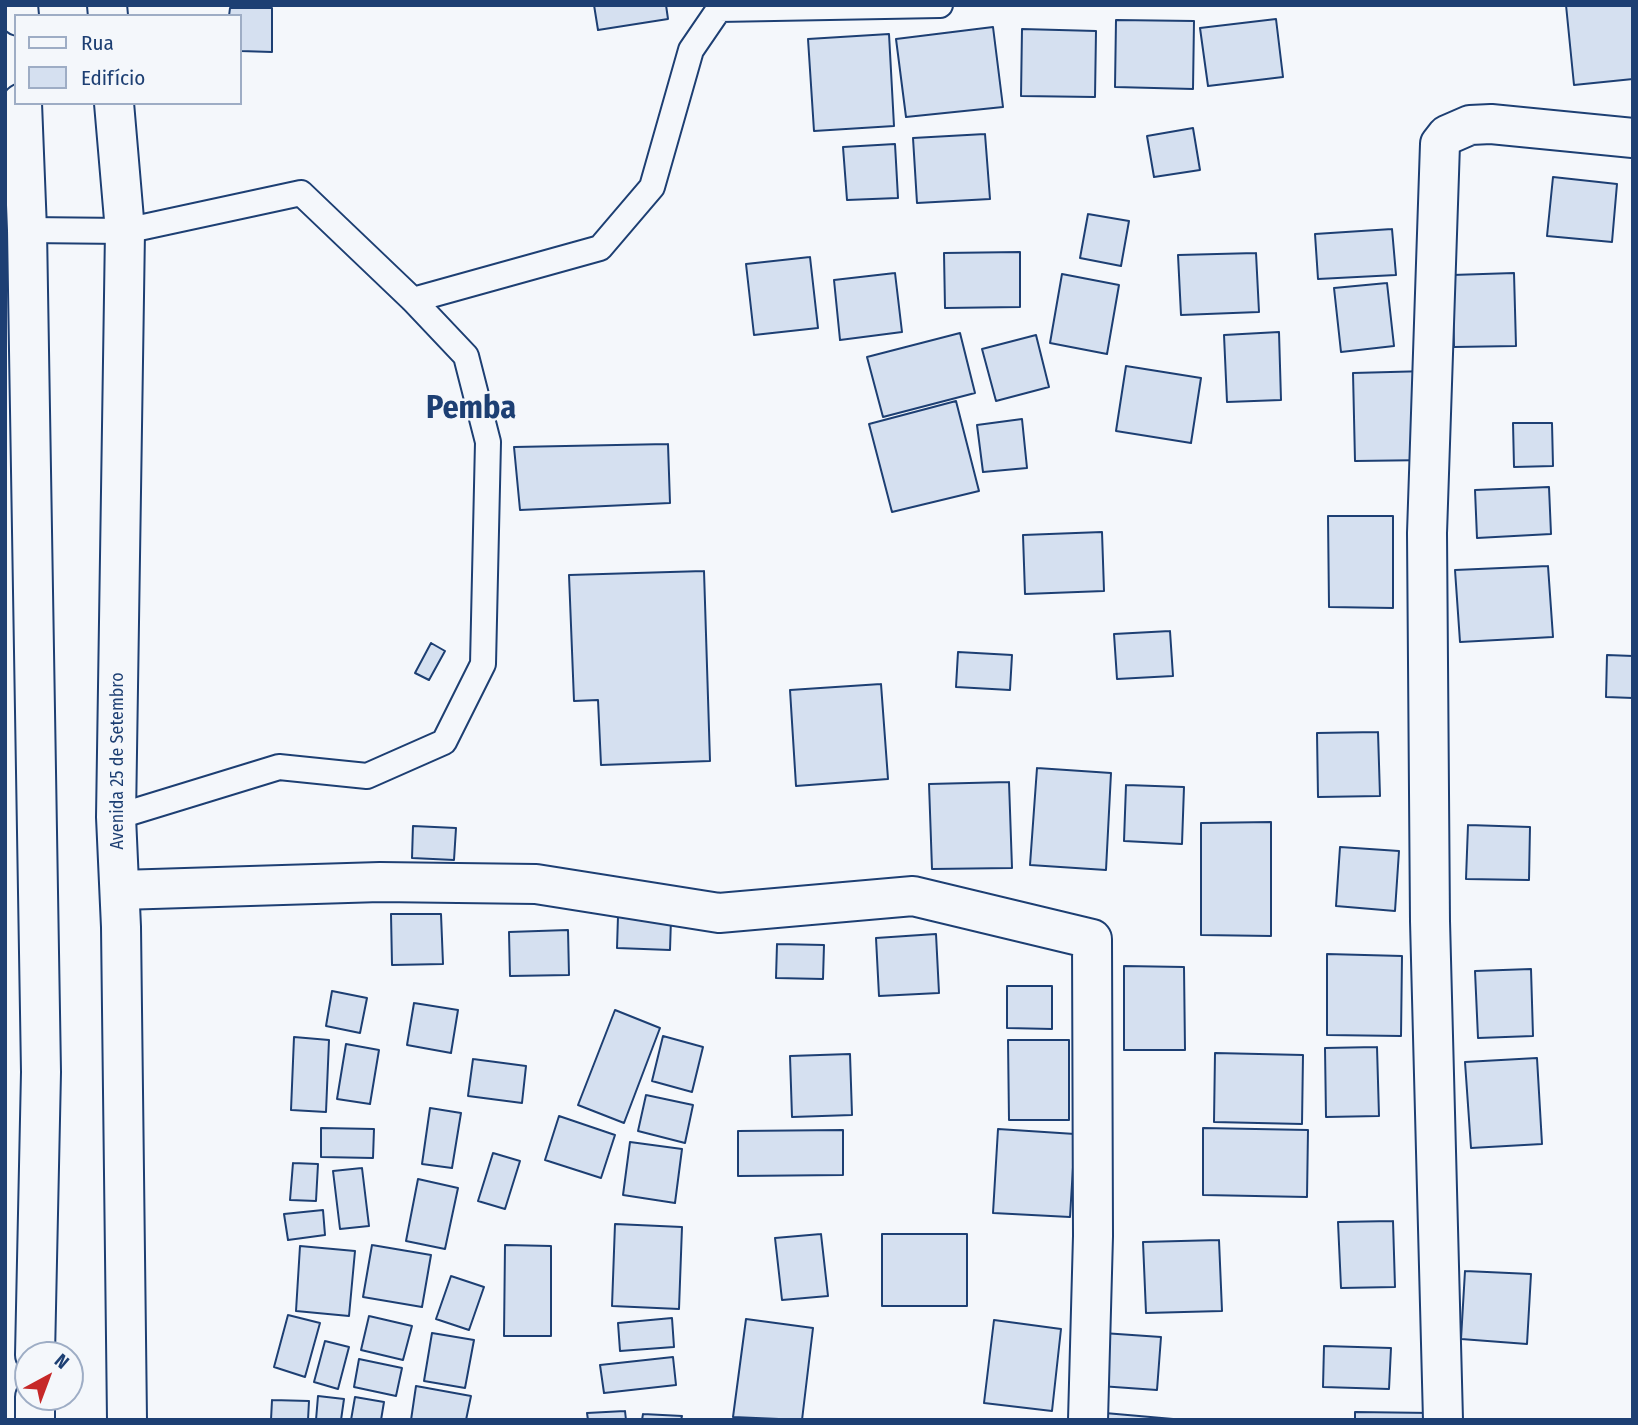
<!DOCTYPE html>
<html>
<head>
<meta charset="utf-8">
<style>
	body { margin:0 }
	#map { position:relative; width:1638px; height:1425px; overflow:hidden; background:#f4f7fb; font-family:"Fira Sans Condensed",sans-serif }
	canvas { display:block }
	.frame { position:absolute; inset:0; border:7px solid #1d3f73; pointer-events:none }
	.legend { position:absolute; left:14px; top:14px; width:228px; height:91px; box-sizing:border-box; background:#f4f7fb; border:2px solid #9eadc5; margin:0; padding:9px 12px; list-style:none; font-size:21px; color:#1d3f73 }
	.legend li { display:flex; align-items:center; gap:14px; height:35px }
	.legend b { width:35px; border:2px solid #9eadc5 }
	.north { position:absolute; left:14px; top:1341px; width:70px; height:70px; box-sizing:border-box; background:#f4f7fb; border:2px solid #9eadc5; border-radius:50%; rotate:41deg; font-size:19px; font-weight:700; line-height:28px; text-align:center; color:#1d3f73 }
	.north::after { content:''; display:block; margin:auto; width:24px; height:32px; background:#c62828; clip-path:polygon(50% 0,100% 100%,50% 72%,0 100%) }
</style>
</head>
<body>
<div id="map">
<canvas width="1638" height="1425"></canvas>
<div class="frame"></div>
<ul class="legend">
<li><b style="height:9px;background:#f4f7fb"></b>Rua</li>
<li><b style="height:19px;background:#d5e0f0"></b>Edifício</li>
</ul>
<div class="north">N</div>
</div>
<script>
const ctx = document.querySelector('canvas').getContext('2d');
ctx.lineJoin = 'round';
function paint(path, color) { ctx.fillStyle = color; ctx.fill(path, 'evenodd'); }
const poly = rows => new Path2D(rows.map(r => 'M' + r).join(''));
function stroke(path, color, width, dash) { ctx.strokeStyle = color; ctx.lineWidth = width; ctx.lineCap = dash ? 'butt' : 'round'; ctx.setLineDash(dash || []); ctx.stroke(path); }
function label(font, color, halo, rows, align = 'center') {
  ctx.font = font + ' "Fira Sans Condensed",sans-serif'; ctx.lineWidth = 5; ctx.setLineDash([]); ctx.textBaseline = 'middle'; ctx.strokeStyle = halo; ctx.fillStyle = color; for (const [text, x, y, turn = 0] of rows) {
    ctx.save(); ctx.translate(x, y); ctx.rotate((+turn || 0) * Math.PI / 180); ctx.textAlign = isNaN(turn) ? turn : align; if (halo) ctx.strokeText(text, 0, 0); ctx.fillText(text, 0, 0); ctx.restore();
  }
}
const building = poly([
	[594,5,666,5,668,19,598,30,594,5],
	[1566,5,1633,5,1633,79,1574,85,1566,5],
	[230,8,272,8,272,52,240,51,240,16,229,16,230,8],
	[1276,19,1283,77,1208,86,1200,28,1276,19],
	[1116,20,1194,21,1193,89,1115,87,1116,20],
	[993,27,1003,107,906,117,896,39,993,27],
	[1022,29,1096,31,1095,97,1021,96,1022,29],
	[889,34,894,126,814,131,808,39,889,34],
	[1193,128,1200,170,1154,177,1147,136,1193,128],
	[985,134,990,199,917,203,913,138,985,134],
	[895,144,898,198,847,200,843,147,895,144],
	[1553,177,1617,184,1612,242,1547,236,1553,177],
	[1088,214,1129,221,1121,266,1080,258,1088,214],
	[1392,229,1396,275,1318,279,1315,234,1392,229],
	[1020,252,1020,307,945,308,944,253,1020,252],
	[1256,253,1259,312,1181,315,1178,255,1256,253],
	[810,257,818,328,754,335,746,264,810,257],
	[895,273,902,332,840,340,834,280,895,273],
	[1514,273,1516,346,1454,347,1452,275,1514,273],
	[1062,274,1119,285,1107,354,1050,343,1062,274],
	[1387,283,1394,346,1341,352,1334,288,1387,283],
	[1279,332,1281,400,1227,402,1224,335,1279,332],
	[960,333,975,393,883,417,867,357,960,333],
	[1036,335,1049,387,996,401,982,349,1036,335],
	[1126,366,1201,378,1191,443,1116,431,1126,366],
	[1428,371,1430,460,1355,461,1353,373,1428,371],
	[956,401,979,491,892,512,869,424,956,401],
	[1022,419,1027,468,983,472,977,425,1022,419],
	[1513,423,1552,423,1553,466,1514,467,1513,423],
	[668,444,670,503,520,510,514,447,668,444],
	[1549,487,1551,534,1477,538,1475,490,1549,487],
	[1328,516,1393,516,1393,608,1329,607,1328,516],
	[1102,532,1104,591,1025,594,1023,535,1102,532],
	[1548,566,1553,637,1460,642,1455,570,1548,566],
	[704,571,710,761,601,765,598,700,574,701,569,575,704,571],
	[1170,631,1173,676,1117,679,1114,634,1170,631],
	[431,643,445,651,429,680,415,673,431,643],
	[958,652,1012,655,1010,690,956,687,958,652],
	[1607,655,1633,656,1633,698,1606,697,1607,655],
	[881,684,888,779,796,786,790,690,881,684],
	[1378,732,1380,796,1318,797,1317,733,1378,732],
	[1037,768,1111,773,1106,870,1030,865,1037,768],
	[1009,782,1012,868,932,869,929,784,1009,782],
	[1126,785,1184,787,1182,844,1124,841,1126,785],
	[1271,822,1271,936,1201,935,1201,823,1271,822],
	[1468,825,1530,827,1529,880,1466,879,1468,825],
	[413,826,456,828,454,860,412,858,413,826],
	[1340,847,1399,851,1395,911,1336,906,1340,847],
	[391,914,441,914,443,964,392,965,391,914],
	[618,916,671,919,670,950,617,948,618,916],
	[568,930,569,975,510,976,509,932,568,930],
	[936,934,939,993,879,996,876,938,936,934],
	[777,944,824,945,823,979,776,978,777,944],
	[1327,954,1402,956,1401,1036,1327,1035,1327,954],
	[1124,966,1184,967,1185,1050,1124,1050,1124,966],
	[1531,969,1533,1036,1478,1038,1475,971,1531,969],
	[1007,986,1052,986,1052,1029,1007,1028,1007,986],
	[332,991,367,998,360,1033,326,1026,332,991],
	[414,1003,458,1010,451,1053,407,1045,414,1003],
	[615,1010,660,1028,624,1123,578,1105,615,1010],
	[663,1036,703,1047,692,1092,652,1081,663,1036],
	[294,1037,329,1040,326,1112,291,1110,294,1037],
	[1008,1040,1069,1040,1069,1120,1009,1120,1008,1040],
	[346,1044,379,1050,370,1104,337,1099,346,1044],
	[1377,1047,1379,1116,1326,1117,1325,1048,1377,1047],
	[1215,1053,1303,1055,1302,1124,1214,1122,1215,1053],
	[850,1054,852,1115,792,1117,790,1056,850,1054],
	[1537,1058,1542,1144,1471,1148,1465,1062,1537,1058],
	[473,1059,526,1066,522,1103,468,1096,473,1059],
	[646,1095,693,1105,685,1143,638,1131,646,1095],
	[430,1108,461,1113,452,1168,422,1164,430,1108],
	[559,1116,615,1135,601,1178,545,1160,559,1116],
	[321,1128,374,1129,373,1158,321,1157,321,1128],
	[1203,1128,1308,1130,1307,1197,1203,1195,1203,1128],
	[998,1129,1075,1134,1070,1217,993,1213,998,1129],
	[843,1130,843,1175,738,1176,738,1131,843,1130],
	[630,1142,682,1149,675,1203,623,1195,630,1142],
	[493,1153,520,1161,505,1209,478,1201,493,1153],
	[293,1163,318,1164,316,1201,290,1200,293,1163],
	[362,1168,369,1226,340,1229,333,1171,362,1168],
	[418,1179,458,1188,445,1249,406,1241,418,1179],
	[323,1210,325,1235,288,1240,284,1214,323,1210],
	[1393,1221,1395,1287,1341,1288,1338,1222,1393,1221],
	[615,1224,682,1227,679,1309,612,1306,615,1224],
	[821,1234,828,1296,782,1300,775,1238,821,1234],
	[882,1234,967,1234,967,1306,882,1306,882,1234],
	[1219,1240,1222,1311,1146,1313,1143,1242,1219,1240],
	[372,1245,431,1255,422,1307,363,1297,372,1245],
	[505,1245,551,1246,551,1336,504,1336,505,1245],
	[300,1246,355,1251,349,1316,296,1311,300,1246],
	[1465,1271,1531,1274,1527,1344,1461,1339,1465,1271],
	[451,1276,484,1287,469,1330,436,1319,451,1276],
	[288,1315,320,1323,305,1377,274,1367,288,1315],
	[369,1316,412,1326,403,1360,361,1350,369,1316],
	[672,1318,674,1347,620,1351,618,1323,672,1318],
	[746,1319,813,1328,802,1420,733,1417,746,1319],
	[994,1320,1061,1329,1052,1411,984,1403,994,1320],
	[432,1333,474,1340,465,1388,424,1381,432,1333],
	[1103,1333,1161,1337,1157,1390,1100,1386,1103,1333],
	[325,1341,349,1347,338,1389,314,1382,325,1341],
	[1324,1346,1391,1348,1389,1389,1323,1387,1324,1346],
	[673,1357,676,1385,604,1393,600,1365,673,1357],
	[359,1359,402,1368,396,1396,354,1387,359,1359],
	[416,1386,471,1396,466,1420,411,1420,416,1386],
	[318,1396,344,1399,341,1420,316,1420,318,1396],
	[355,1397,384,1402,381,1420,351,1420,355,1397],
	[272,1400,309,1401,308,1420,271,1420,272,1400],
	[625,1411,626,1420,588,1420,587,1413,625,1411],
	[1355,1412,1432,1413,1432,1420,1355,1420,1355,1412],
	[1105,1413,1173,1419,1173,1420,1105,1420,1105,1413],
	[643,1414,682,1416,681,1420,642,1420,643,1414]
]);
paint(building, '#d5e0f0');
stroke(building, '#1d3f73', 2);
const lane = poly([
	[27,230,125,231,301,193,413,300,466,356,488,442,483,664,444,742,367,776,279,767,116,817],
	[413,300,600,248,652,187,691,50,719,9,940,5]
]);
const street = poly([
	[120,890,380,882,536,884,719,913,913,896,1092,939,1093,1236,1088,1420],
	[1443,1420,1430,921,1427,533,1440,144,1447,135,1470,125,1491,124,1633,138]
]);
const highway = poly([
	[18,5,19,16],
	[107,5,108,16],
	[22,103,27,230,41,1072,35,1355],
	[114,103,125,231,116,817,121,927,127,1420],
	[35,1420,35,1397]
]);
stroke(lane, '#1d3f73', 28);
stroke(street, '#1d3f73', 42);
stroke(highway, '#1d3f73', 42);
stroke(lane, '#f4f7fb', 24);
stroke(street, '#f4f7fb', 38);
stroke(highway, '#f4f7fb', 38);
label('18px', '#1d3f73', '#f4f7fb', [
	["Avenida 25 de Setembro",118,761,-90]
]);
label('bold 32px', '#1d3f73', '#f4f7fb', [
	["Pemba",471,409]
]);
</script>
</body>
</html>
